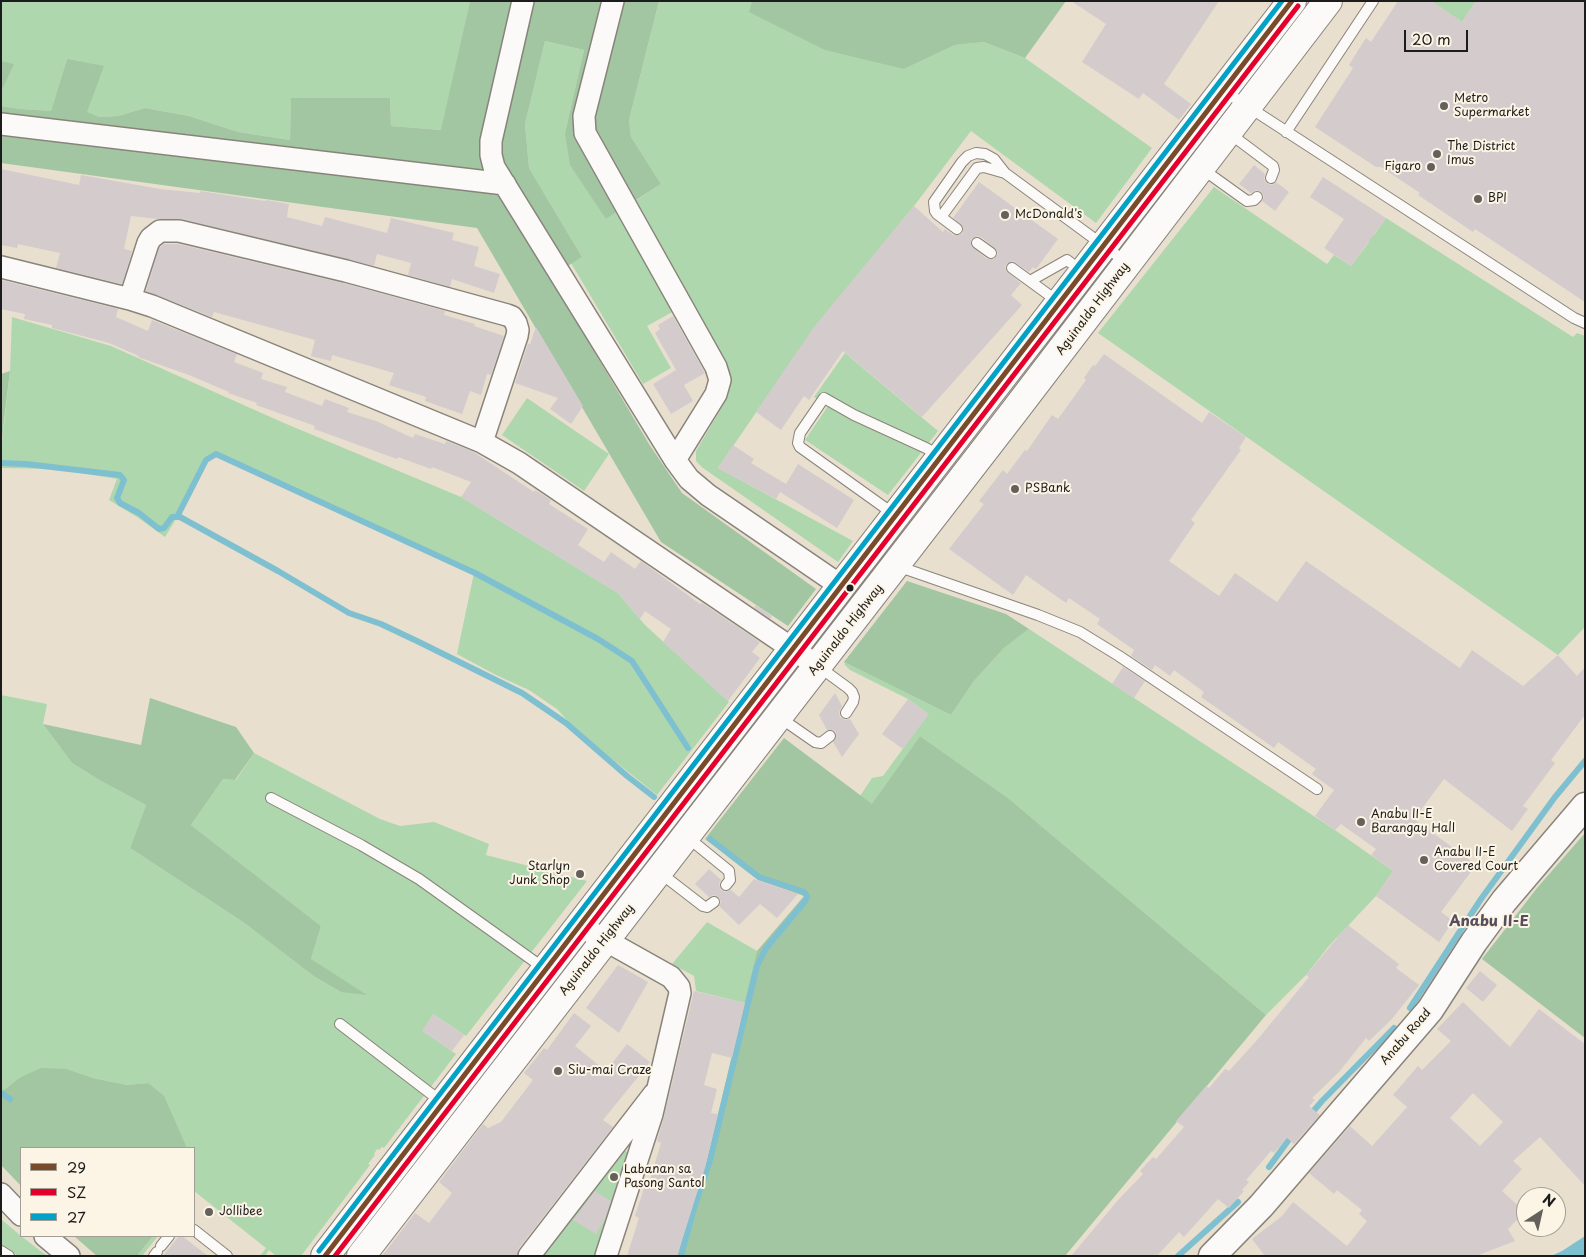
<!DOCTYPE html>
<html>
<head>
<meta charset="utf-8">
<style>
	body { margin:0 }
	#map { position:relative; width:1586px; height:1257px; overflow:hidden; background:#e9dfcf; font-family:"Playpen Sans",sans-serif }
	canvas { display:block }
	.frame { position:absolute; inset:0; border:2px solid #1c1c1c; pointer-events:none }
	.legend { position:absolute; left:20px; top:1147px; width:175px; height:90px; box-sizing:border-box; background:#fcf5e5; border:1px solid #a29e95; margin:0; padding:6px 9px; list-style:none; font-size:15px; color:#1c1c1c }
	.legend li { display:flex; align-items:center; gap:10px; height:25px }
	.legend b { width:25px; border:1px solid #a29e95 }
	.north { position:absolute; left:1516px; top:1187px; width:50px; height:50px; box-sizing:border-box; background:#fcf5e5; border:1px solid #a29e95; border-radius:50%; rotate:35deg; font-size:14px; font-weight:700; line-height:20px; text-align:center; color:#1c1c1c }
	.north::after { content:''; display:block; margin:auto; width:18px; height:22px; background:#64605b; clip-path:polygon(50% 0,100% 100%,50% 72%,0 100%) }
	.scale { position:absolute; left:1404px; top:30px; width:64px; height:22px; box-sizing:border-box; border:2px solid #1c1c1c; border-top:0; padding-left:6px; font-size:15px; line-height:18px; white-space:nowrap; color:#1c1c1c; -webkit-text-stroke:4px #fcf5e5; paint-order:stroke }
</style>
</head>
<body>
<div id="map">
<canvas width="1586" height="1257"></canvas>
<div class="frame"></div>
<ul class="legend">
<li><b style="height:6px;background:#7a4b2a"></b>29</li>
<li><b style="height:6px;background:#e4002b"></b>SZ</li>
<li><b style="height:6px;background:#01a2c5"></b>27</li>
</ul>
<div class="north">N</div>
<div class="scale">20 m</div>
</div>
<script>
const ctx = document.querySelector('canvas').getContext('2d');
ctx.lineJoin = 'round';
function paint(path, color) { ctx.fillStyle = color; ctx.fill(path, 'evenodd'); }
const poly = rows => new Path2D(rows.map(r => 'M' + r).join(''));
function stroke(path, color, width, dash) { ctx.strokeStyle = color; ctx.lineWidth = width; ctx.lineCap = dash ? 'butt' : 'round'; ctx.setLineDash(dash || []); ctx.stroke(path); }
function label(font, color, halo, rows, align = 'center') {
  ctx.font = font + ' "Playpen Sans",sans-serif'; ctx.lineWidth = 4; ctx.setLineDash([]); ctx.textBaseline = 'middle'; ctx.strokeStyle = halo; ctx.fillStyle = color; for (const [text, x, y, turn = 0] of rows) {
    ctx.save(); ctx.translate(x, y); ctx.rotate((+turn || 0) * Math.PI / 180); ctx.textAlign = isNaN(turn) ? turn : align; if (halo) ctx.strokeText(text, 0, 0); ctx.fillText(text, 0, 0); ctx.restore();
  }
}
paint(poly([
	[1,1,470,1,442,130,391,126,390,98,291,99,290,140,238,132,189,116,145,108,118,116,99,117,86,113,67,59,51,111,21,109,1,106,1,92,13,64,1,61],
	[659,1,752,1,750,12,904,69,955,45,984,42,1025,58,1152,148,1096,223,971,131,914,206,814,328,718,468,853,541,838,562,703,468,696,461,696,451,726,400,730,382,632,203,661,184,631,137,629,120],
	[1431,1,1476,1,1462,22],
	[545,41,584,50,565,133,606,219,617,212,676,310,647,326,671,368,643,384,571,263,582,257,529,168,525,124],
	[1214,187,1327,264,1334,255,1351,266,1369,242,1348,227,1364,204,1378,213,1367,229,1374,235,1386,218,1573,337,1577,333,1585,336,1585,627,1558,655,1098,333],
	[12,317,111,346,284,423,461,497,618,593,645,625,729,702,657,795,607,755,569,722,557,709,529,690,496,675,457,654,474,573,216,454,206,460,179,514,165,537,137,517,109,500,117,479,57,469,1,468,1,451,10,371],
	[845,353,938,431,888,495,805,440,828,406,814,397],
	[527,398,609,454,584,491,502,435],
	[1029,629,1335,830,1393,871,1376,896,1328,947,1306,975,1266,1015,1008,798,920,736,872,805,860,796,872,778,883,776,928,714,908,699,850,670,845,665,844,662,951,715,974,681,1004,648],
	[1,695,47,704,43,724,72,763,101,781,146,805,130,848,243,922,315,977,341,992,311,959,321,926,191,825,223,779,236,780,254,753,380,819,400,826,434,822,489,844,486,855,587,881,466,1036,433,1014,423,1031,456,1054,384,1148,382,1147,379,1150,377,1149,374,1154,375,1155,368,1164,370,1165,301,1256,276,1256,269,1250,265,1256,260,1256,266,1248,194,1191,194,1148,187,1148,173,1119,148,1083,127,1085,93,1078,67,1069,19,1078,4,1090,1,1090],
	[707,922,757,951,745,1003,696,991,694,976,672,964],
	[623,1149,632,1156,597,1256,539,1256],
	[1,1219,21,1236,47,1256,18,1256,1,1244],
	[153,1236,158,1236,142,1256,137,1256]
]), '#aed7ad');
paint(poly([
	[470,1,659,1,629,120,631,137,661,184,606,219,570,165,565,133,584,50,545,41,525,124,529,168,582,257,550,277,649,444,682,493,816,589,788,626,661,542,477,228,1,163,1,106,21,109,51,111,67,59,104,66,87,112,99,117,118,116,145,108,189,116,238,132,290,140,291,98,390,98,391,126,441,130],
	[752,1,1066,1,1025,58,984,42,955,45,904,69,825,50,749,12],
	[1,61,14,64,1,92],
	[10,371,4,420,1,451,1,374],
	[907,581,1006,614,1029,629,1004,648,974,681,951,715,844,662],
	[150,698,236,727,254,753,235,780,223,779,191,825,321,926,311,959,367,995,341,992,315,977,243,922,130,848,146,805,101,781,72,763,43,724,141,745],
	[920,736,1008,798,1266,1015,1065,1256,677,1256,707,1160,757,951,804,896,758,880,705,839,784,738,872,804],
	[1585,833,1585,1038,1482,959,1537,888],
	[41,1068,67,1069,93,1078,127,1085,148,1083,164,1096,187,1148,21,1148,21,1186,1,1165,1,1090,4,1090,19,1078],
	[74,1236,153,1236,137,1256,97,1256]
]), '#a1c6a1');
paint(poly([
	[1585,1236,1585,1256,1551,1256,1562,1251]
]), '#7fc0d0');
stroke(poly([
	[1,463,26,464,120,475,124,480,117,498,120,503,139,513,159,529,164,528,172,517,180,517,278,571,349,613,381,624,419,642,522,693,566,723,627,776,654,797],
	[177,517,206,460,216,454,475,573,598,639,632,661,688,748],
	[1410,1008,1481,899,1555,797,1585,761],
	[1,1093,10,1099],
	[1310,1115,1322,1101,1394,1028],
	[1269,1167,1293,1134],
	[681,1256,694,1208,710,1160,757,966,766,948,806,900,807,896,804,892,759,877,710,839],
	[1178,1256,1238,1202]
]), '#7fc0d0', 6);
paint(poly([
	[1071,1,1219,1,1164,84,1191,104,1179,120,1143,93,1139,99,1082,62,1106,24],
	[1398,1,1431,1,1462,22,1476,1,1585,1,1585,302,1475,229,1473,232,1418,195,1420,193,1381,167,1376,167,1315,127,1353,68,1349,65,1357,52,1366,38,1371,42],
	[1254,165,1265,174,1264,179,1266,183,1272,185,1276,182,1289,192,1275,211,1262,201,1264,196,1261,192,1256,190,1251,193,1239,184],
	[1,169,79,185,81,175,160,189,200,193,200,191,265,201,266,200,289,204,287,217,322,226,325,217,387,233,391,218,454,233,452,240,479,247,474,266,500,274,494,293,452,279,450,287,408,275,411,263,377,254,374,266,182,219,158,219,131,216,124,249,132,251,122,284,56,268,60,253,18,244,17,248,1,245],
	[1323,177,1386,218,1351,266,1324,248,1344,219,1310,197],
	[979,182,1058,239,1036,269,1033,267,1029,272,1013,261,1007,264,1005,267,1006,271,1021,283,1011,295,1022,305,922,417,843,351,809,400,804,396,781,430,756,412,814,327,914,206,943,232,945,229,953,235,959,235,963,233,963,227,953,218],
	[977,236,981,237,997,250,998,254,994,259,987,259,971,246,971,239],
	[164,244,178,244,343,283,445,311,444,315,475,324,474,326,504,336,491,375,487,374,481,395,470,391,462,414,425,401,426,397,389,385,394,373,332,355,331,361,311,356,315,340,214,312,212,317,146,291,159,248],
	[1,280,118,309,116,317,148,331,152,320,237,354,234,362,263,373,261,379,287,387,285,392,322,406,325,399,349,408,347,412,376,421,413,438,415,434,445,444,446,441,472,451,534,492,535,490,551,500,549,504,588,529,578,545,604,562,611,552,635,569,641,561,700,604,702,603,760,642,752,652,760,658,728,701,663,642,671,629,645,611,640,619,618,593,461,497,471,482,432,467,431,469,398,457,397,459,314,429,315,426,256,405,257,403,228,393,229,392,189,375,138,357,139,356,109,343,52,328,52,325,24,319,25,314,1,309],
	[673,316,705,373,684,385,693,401,671,414,653,384,676,370,655,333,660,329,658,325],
	[536,327,583,406,571,424,550,409,558,398,515,383,528,344,530,344],
	[1104,354,1202,423,1209,412,1246,437,1239,448,1241,450,1191,520,1195,523,1169,561,1219,596,1235,573,1277,602,1306,561,1460,668,1472,650,1523,686,1558,655,1577,676,1585,667,1585,715,1551,760,1555,763,1523,806,1528,809,1512,831,1444,779,1414,819,1476,865,1441,912,1453,921,1439,942,1376,896,1393,871,1371,855,1376,849,1341,824,1335,830,1315,816,1334,790,1312,774,1316,769,1278,742,1274,748,1237,722,1201,697,1204,692,1174,670,1170,676,1155,665,1152,670,1131,656,1134,650,1097,624,1100,619,1069,598,1066,603,1026,575,1013,595,949,549,984,504,979,501,1003,470,1007,474,1025,450,1027,451,1052,415,1058,419,1086,380,1084,378,1093,365,1095,366],
	[733,445,754,459,751,463,786,484,798,464,854,500,837,528,780,492,776,499,718,468],
	[756,605,772,616,770,619,754,608],
	[1123,667,1145,681,1134,698,1112,684],
	[835,693,842,706,839,712,840,717,845,720,850,719,859,734,842,757,833,742,836,738,836,732,832,730,827,730,819,715],
	[908,699,929,714,903,749,882,734],
	[709,869,721,880,719,884,721,890,725,892,731,890,739,897,754,879,798,894,777,918,760,904,739,925,719,906,721,902,719,898,714,895,709,897,695,884],
	[1348,925,1399,964,1396,968,1419,985,1391,1020,1369,1041,1366,1038,1339,1072,1312,1098,1315,1100,1309,1106,1320,1115,1294,1144,1287,1138,1274,1153,1271,1151,1246,1180,1249,1182,1242,1190,1244,1191,1229,1208,1218,1199,1184,1237,1179,1232,1157,1256,1071,1256,1119,1199,1143,1174,1140,1171,1153,1157,1156,1159,1184,1127,1176,1121,1206,1086,1209,1088,1225,1069,1229,1071,1258,1039,1309,977,1306,975],
	[618,965,648,982,619,1033,586,1008],
	[1480,971,1497,985,1483,1002,1466,988],
	[694,991,745,1003,732,1058,712,1053,704,1085,717,1089,711,1113,718,1114,705,1168,677,1256,627,1256,639,1218,635,1216,647,1179,650,1180,661,1143,657,1141,664,1117],
	[1463,1002,1510,1047,1539,1009,1585,1044,1585,1186,1540,1137,1513,1161,1522,1169,1502,1191,1525,1212,1508,1229,1515,1241,1476,1256,1265,1256,1252,1239,1282,1216,1293,1202,1347,1246,1367,1221,1359,1214,1362,1210,1337,1190,1334,1194,1309,1173,1350,1126,1372,1146,1383,1134,1407,1107,1393,1095,1418,1066,1422,1070,1451,1041,1437,1029],
	[1473,1093,1503,1122,1480,1146,1450,1118],
	[574,1013,591,1026,575,1046,606,1071,627,1044,650,1062,603,1120,613,1127,519,1248,517,1256,382,1256,415,1213,429,1223,452,1193,439,1182,483,1124,488,1128,501,1122,533,1080,524,1073,544,1048,547,1050],
	[433,1014,464,1035,452,1051,422,1031],
	[595,1191,611,1201,605,1219,596,1234,573,1220],
	[179,1236,182,1236,208,1256,163,1256]
]), '#d4cbcc');
const service = poly([
	[1224,91,1574,318,1585,323],
	[1286,132,1373,1],
	[1229,133,1273,166,1274,170,1271,178],
	[1201,168,1247,201,1254,200,1257,197],
	[941,217,977,168,984,167,1005,173],
	[957,229,937,214,935,211,934,202,962,162,968,156,976,153,985,154,994,159,1005,173,1126,262],
	[977,243,991,253],
	[1012,268,1060,303],
	[1030,281,1067,260,1071,263],
	[895,515,800,447,798,443,800,433,824,398,854,415,926,448,941,457],
	[897,566,1038,615,1080,632,1119,656,1317,789],
	[818,666,848,688,852,692,854,697,853,702,846,713],
	[779,717,815,742,821,743,830,736],
	[271,798,361,845,419,879,545,969],
	[686,836,729,871,730,880,726,885],
	[659,872,703,906,707,907,714,902],
	[340,1024,443,1103],
	[194,1230,227,1256],
	[161,1246,169,1236],
	[1,1251,9,1256],
	[154,1256,157,1252]
]);
const minor = poly([
	[523,1,491,141,491,155,494,167,675,460,689,479,708,495,841,586],
	[613,1,584,116,585,133,716,367,720,380,716,394,675,460],
	[1,124,505,184],
	[1,267,130,299,152,306,482,442,519,463,806,658],
	[130,299,148,243,151,238,160,231,179,231,346,271,507,315,512,317,516,323,518,330,517,336,482,442],
	[580,926,671,977,679,987,680,993,652,1114,606,1256],
	[1,1194,21,1215],
	[45,1236,69,1256],
	[529,1256,654,1094]
]);
const tertiary = poly([
	[1212,1256,1261,1206,1430,1010,1474,942,1504,901,1585,806]
]);
const trunk = poly([
	[325,1256,1292,1],
	[361,1256,1013,413,1328,1]
]);
stroke(service, '#89847b', 12);
stroke(minor, '#89847b', 24);
stroke(tertiary, '#89847b', 29);
stroke(trunk, '#89847b', 30);
stroke(service, '#fcfaf8', 10);
stroke(minor, '#fcfaf8', 21);
stroke(tertiary, '#fcfaf8', 26);
stroke(trunk, '#fcfaf8', 28);
stroke(poly([
	[325,1256,1292,1]
]), '#7a4b2a', 5);
stroke(poly([
	[335,1256,1298,6]
]), '#e4002b', 5);
stroke(poly([
	[319,1251,1282,1]
]), '#01a2c5', 5);
for (const [x, y, r, color] of [
	[1444,106,5,"#64605b"],
	[1437,154,5,"#64605b"],
	[1431,167,5,"#64605b"],
	[1478,199,5,"#64605b"],
	[1005,215,5,"#64605b"],
	[1015,489,5,"#64605b"],
	[850,588,4.5,"#1c1c1c"],
	[1361,822,5,"#64605b"],
	[1424,860,5,"#64605b"],
	[580,874,5,"#64605b"],
	[558,1071,5,"#64605b"],
	[614,1177,5,"#64605b"],
	[209,1212,5,"#64605b"]
]) { const dot = new Path2D(); dot.arc(x, y, r, 0, 2 * Math.PI); ctx.fillStyle = color; ctx.fill(dot); stroke(dot, '#fcf5e5', 2); }
label('12px', '#1c1c1c', '#fcf5e5', [
	["Metro",1454,99],
	["Supermarket",1454,113],
	["The District",1447,147],
	["Imus",1447,161],
	["Figaro",1421,167,"right"],
	["BPI",1488,199],
	["McDonald's",1015,215],
	["PSBank",1025,489],
	["Anabu II-E",1371,815],
	["Barangay Hall",1371,829],
	["Anabu II-E",1434,853],
	["Covered Court",1434,867],
	["Starlyn",570,867,"right"],
	["Junk Shop",570,881,"right"],
	["Siu-mai Craze",568,1071],
	["Labanan sa",624,1170],
	["Pasong Santol",624,1184],
	["Jollibee",219,1212]
], 'left');
label('12px', '#1c1c1c', '#fcf5e5', [
	["Aguinaldo Highway",1093,309,-53],
	["Aguinaldo Highway",846,630,-52],
	["Aguinaldo Highway",597,950,-52],
	["Anabu Road",1406,1037,-49]
]);
label('bold 15px', '#564e5d', '#fcf5e5', [
	["Anabu II-E",1489,922]
]);
</script>
</body>
</html>
